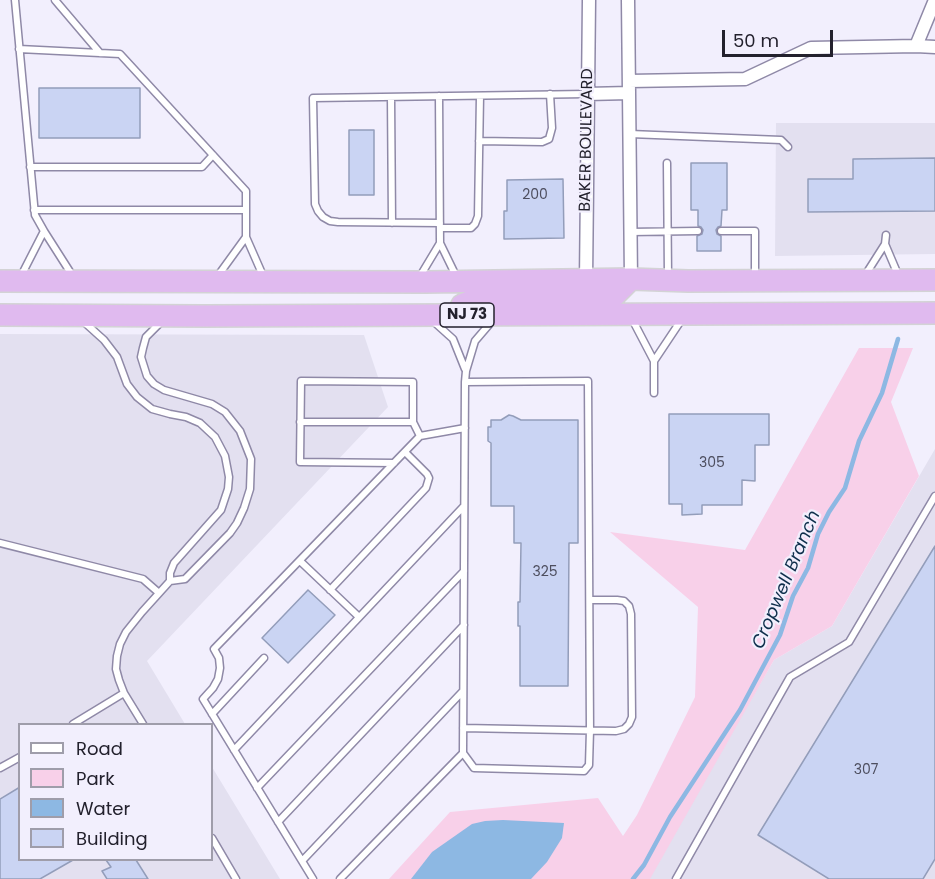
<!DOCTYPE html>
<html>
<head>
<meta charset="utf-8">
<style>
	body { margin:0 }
	#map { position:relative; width:935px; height:879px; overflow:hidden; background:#f2effd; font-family:Poppins,sans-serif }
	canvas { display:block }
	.legend { position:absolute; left:18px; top:723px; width:195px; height:138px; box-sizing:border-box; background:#f2effd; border:2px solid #9f9daa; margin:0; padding:8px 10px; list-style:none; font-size:18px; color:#23212d }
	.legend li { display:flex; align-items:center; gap:12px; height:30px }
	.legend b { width:30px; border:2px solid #9f9daa }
	.scale { position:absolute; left:722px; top:30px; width:111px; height:27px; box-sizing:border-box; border:3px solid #23212d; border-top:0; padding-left:8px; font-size:18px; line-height:21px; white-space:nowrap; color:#23212d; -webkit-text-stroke:4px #f2effd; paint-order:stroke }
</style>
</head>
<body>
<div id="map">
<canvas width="935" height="879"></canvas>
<ul class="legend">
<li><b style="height:8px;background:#fff"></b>Road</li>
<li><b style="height:16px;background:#f8d0e9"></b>Park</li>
<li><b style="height:16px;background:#8db8e3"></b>Water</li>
<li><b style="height:16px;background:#cad4f3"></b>Building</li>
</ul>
<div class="scale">50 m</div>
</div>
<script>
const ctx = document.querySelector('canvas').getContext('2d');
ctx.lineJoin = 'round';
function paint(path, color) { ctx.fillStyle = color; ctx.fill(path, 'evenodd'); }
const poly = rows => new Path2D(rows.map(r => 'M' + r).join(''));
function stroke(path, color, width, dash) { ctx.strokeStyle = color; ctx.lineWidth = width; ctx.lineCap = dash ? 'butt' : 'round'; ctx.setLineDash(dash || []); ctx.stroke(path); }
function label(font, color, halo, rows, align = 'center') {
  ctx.font = font + ' Poppins,sans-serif'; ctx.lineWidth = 4.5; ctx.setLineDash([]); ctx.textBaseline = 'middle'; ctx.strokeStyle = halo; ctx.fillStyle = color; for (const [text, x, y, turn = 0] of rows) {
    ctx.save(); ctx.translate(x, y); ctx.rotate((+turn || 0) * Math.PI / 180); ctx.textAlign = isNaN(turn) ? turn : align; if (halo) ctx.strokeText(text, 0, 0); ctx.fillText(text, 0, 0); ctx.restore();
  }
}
paint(poly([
	[776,123,935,123,935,254,775,256],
	[0,334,364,335,388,407,147,661,185,724,20,724,20,860,212,860,212,767,280,879,0,879],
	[935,449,935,879,647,879,774,660,832,626]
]), '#e3e0f0');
paint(poly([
	[859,348,913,348,891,402,919,476,832,626,774,660,650,879,389,879,450,812,598,798,623,836,637,815,695,697,698,607,610,532,745,550]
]), '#f8d0e9');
paint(poly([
	[503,820,564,823,562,838,547,862,531,879,411,879,432,852,472,824,485,821]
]), '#8db8e3');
stroke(poly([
	[633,879,644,865,670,817,740,710,780,635,793,596,808,568,818,534,829,512,845,488,859,441,882,393,898,339]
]), '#8db8e3', 4.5);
const building = poly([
	[39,88,140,88,140,138,39,138,39,88],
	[349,130,374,130,374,195,349,195,349,130],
	[935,158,935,211,808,212,808,179,853,179,853,159,935,158],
	[691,163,727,163,727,210,722,210,721,226,718,227,716,230,717,234,721,236,721,251,697,251,697,236,702,234,703,230,701,227,698,226,698,210,691,210,691,163],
	[563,179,564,238,504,239,504,211,507,211,507,180,563,179],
	[669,414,769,414,769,445,755,445,755,481,742,480,742,505,702,505,702,514,682,515,682,504,669,504,669,414],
	[509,415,513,416,521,420,578,420,578,543,569,543,568,686,520,686,520,626,518,626,518,602,520,602,521,543,514,543,514,506,491,506,491,443,488,441,488,427,491,427,491,420,501,420,509,415],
	[935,546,935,859,923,879,829,879,758,835,935,546],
	[308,590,335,615,288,663,262,638,308,590],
	[20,787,20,860,73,860,40,879,0,879,0,799,20,787],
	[106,860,136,860,148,879,107,879,102,871,111,867,106,860]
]);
paint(building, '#cad4f3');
stroke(building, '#939dba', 1.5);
const service = poly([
	[15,0,35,215,44,231],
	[55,0,100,53],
	[19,49,120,54,246,191,246,237],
	[439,96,440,243],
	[391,97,392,223],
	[630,134,781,140,788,147],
	[479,141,542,142,549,139,552,128,550,94],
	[667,163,668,276],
	[30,167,202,167,213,155],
	[34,210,246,210],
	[440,223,338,222,330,221,323,217,318,211,315,204,313,98,587,94],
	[440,228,471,228,475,224,478,216,480,96],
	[721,231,755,231,755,277],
	[630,232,698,231],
	[885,244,886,235],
	[21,276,44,231,72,275],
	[217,277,246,237,264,278],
	[864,277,885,244,899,277],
	[419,278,440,243,457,278],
	[631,317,654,361,682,319],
	[433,321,453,339,465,369],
	[84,322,104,340,117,357,127,384,137,397,152,409,170,414,186,417,200,423,215,437,225,456,229,477,228,489,221,510,174,563,170,573,170,581],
	[465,382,588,381,590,730,589,765,584,771,474,768,463,753,465,382,466,371,475,341,493,320],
	[654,393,654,361],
	[300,422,413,422],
	[394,463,300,462,301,381,413,382,413,422,420,436],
	[0,543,143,579,159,593],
	[300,561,359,617],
	[330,590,426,488,429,478,427,474,405,452],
	[212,714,264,658],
	[73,724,124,693],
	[143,724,124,693,119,680,116,669,117,656,120,644,126,632,142,612,170,581,185,579,230,533,237,523,244,508,250,489,251,459,240,431,225,412,212,404,164,390,154,384,147,376,141,357,143,348,146,337,161,322],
	[463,728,616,731,624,729,629,724,632,717,631,614,629,606,624,601,617,600,590,600],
	[234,750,464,506],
	[0,768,20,757],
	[257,788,464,571],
	[278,822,464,625],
	[212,838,236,879],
	[302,861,463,691],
	[313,879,203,699,213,688,218,679,220,668,219,658,214,649,420,436,465,428],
	[340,879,463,753],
	[676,879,790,677,849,642,935,496]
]);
const minor = poly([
	[628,0,631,279],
	[916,46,935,0],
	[629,81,745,79,811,48,916,46,935,47],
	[587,94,629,93],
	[586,280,589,0]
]);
const trunk = poly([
	[0,281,426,282,631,279,688,281,935,280],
	[0,315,205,316,935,313],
	[458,315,462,305,476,299,602,299,615,295,631,279]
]);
stroke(service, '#8f89a7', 9);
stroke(minor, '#8f89a7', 15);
stroke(trunk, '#d3d3d5', 24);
stroke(service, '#fff', 6);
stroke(minor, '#fff', 12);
stroke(trunk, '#e0baef', 21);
label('14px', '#4d4e5e', null, [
	["200",535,195],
	["305",712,463],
	["325",545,572],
	["307",866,770]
]);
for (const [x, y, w] of [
	[467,315,54]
]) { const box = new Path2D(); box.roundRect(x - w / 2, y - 12, w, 24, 4.5); ctx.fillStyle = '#f2effd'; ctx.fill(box); stroke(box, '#23212d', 1.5); }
label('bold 15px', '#23212d', null, [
	["NJ 73",467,315]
]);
label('16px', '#23212d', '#f2effd', [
	["BAKER BOULEVARD",587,140,-89]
]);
label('italic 18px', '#0f2f4c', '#f2effd', [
	["Cropwell Branch",787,580,-67]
]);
</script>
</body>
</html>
